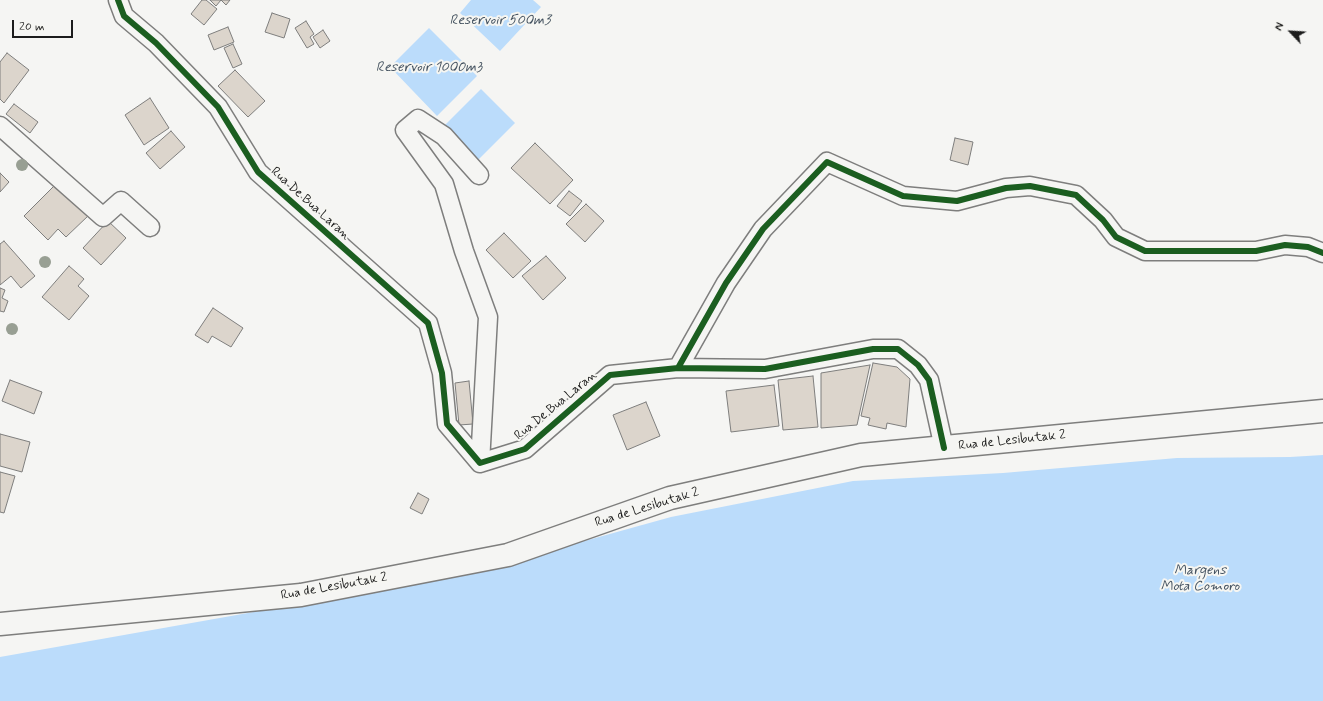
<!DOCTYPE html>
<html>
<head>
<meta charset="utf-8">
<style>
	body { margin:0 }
	#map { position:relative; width:1323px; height:701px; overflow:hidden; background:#f5f5f3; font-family:Mynerve,sans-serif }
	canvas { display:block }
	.north { position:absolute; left:1271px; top:12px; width:40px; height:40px; -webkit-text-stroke:3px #f6f6f2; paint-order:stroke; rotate:295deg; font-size:11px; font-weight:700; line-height:16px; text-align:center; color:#1c1c1c }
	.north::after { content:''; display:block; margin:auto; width:14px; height:18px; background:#1c1c1c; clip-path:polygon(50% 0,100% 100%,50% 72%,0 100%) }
	.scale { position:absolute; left:12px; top:20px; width:61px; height:18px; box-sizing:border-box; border:2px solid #1c1c1c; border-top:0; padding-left:5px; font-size:12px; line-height:14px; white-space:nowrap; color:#1c1c1c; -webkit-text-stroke:3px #f6f6f2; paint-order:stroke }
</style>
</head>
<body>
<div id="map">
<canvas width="1323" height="701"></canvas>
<div class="north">N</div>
<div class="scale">20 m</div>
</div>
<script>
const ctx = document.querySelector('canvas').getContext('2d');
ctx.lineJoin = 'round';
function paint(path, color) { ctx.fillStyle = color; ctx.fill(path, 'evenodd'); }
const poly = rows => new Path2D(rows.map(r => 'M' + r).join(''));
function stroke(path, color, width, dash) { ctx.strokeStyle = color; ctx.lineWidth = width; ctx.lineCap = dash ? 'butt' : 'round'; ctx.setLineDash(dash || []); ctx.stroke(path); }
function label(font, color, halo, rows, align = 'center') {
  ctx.font = font + ' Mynerve,sans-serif'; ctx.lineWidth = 4; ctx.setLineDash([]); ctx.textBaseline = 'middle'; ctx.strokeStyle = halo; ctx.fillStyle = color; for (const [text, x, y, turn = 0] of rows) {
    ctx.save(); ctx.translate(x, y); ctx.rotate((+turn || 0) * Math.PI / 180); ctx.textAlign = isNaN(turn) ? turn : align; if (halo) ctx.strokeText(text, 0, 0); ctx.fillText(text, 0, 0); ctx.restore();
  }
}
paint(poly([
	[471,0,533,0,541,7,500,51,460,13],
	[429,28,477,76,437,116,390,67],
	[481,89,515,123,478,160,444,126],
	[1323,455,1323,701,0,701,0,657,462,575,671,517,853,481,1003,473,1177,458,1290,457]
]), '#bbdcfb');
const building = poly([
	[202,0,206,0,217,9,204,25,191,14,202,0],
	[210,0,230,0,226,5,221,0,216,6,210,0],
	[272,13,290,19,284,38,265,32,272,13],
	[306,21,314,34,310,37,314,44,307,48,295,28,306,21],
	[228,27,234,42,214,50,208,35,228,27],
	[323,30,330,41,320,48,313,37,323,30],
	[233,44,242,64,233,68,224,48,233,44],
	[7,53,29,70,4,103,0,99,0,62,7,53],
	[235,70,265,101,248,117,218,86,235,70],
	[150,98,169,128,144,145,125,115,150,98],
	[14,104,38,122,30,133,6,114,14,104],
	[171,131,185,147,160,169,146,153,171,131],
	[955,138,973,142,968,165,950,160,955,138],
	[535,143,573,180,550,204,511,168,535,143],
	[0,173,9,182,0,192,0,173],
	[57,183,89,215,66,237,58,229,48,240,24,216,57,183],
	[569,191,582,201,570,216,557,206,569,191],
	[586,204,604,221,585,242,566,224,586,204],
	[108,221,126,238,101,265,83,248,108,221],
	[504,233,531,261,513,278,486,250,504,233],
	[4,241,35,276,21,288,11,276,0,285,0,244,4,241],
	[546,256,566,278,543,300,522,276,546,256],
	[69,266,84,279,78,286,89,296,69,320,42,297,69,266],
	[0,288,5,290,2,298,8,301,4,312,0,311,0,288],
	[213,308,243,328,231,347,212,336,208,343,195,335,213,308],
	[873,363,897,367,910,379,906,427,887,423,886,429,868,425,870,418,861,416,873,363],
	[870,365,857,425,821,428,821,373,870,365],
	[813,376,818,427,783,430,778,380,813,376],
	[10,380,42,392,34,414,2,401,10,380],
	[469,381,473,424,459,425,455,383,469,381],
	[774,385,779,426,731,432,726,391,774,385],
	[646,402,660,436,627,450,613,415,646,402],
	[0,434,30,442,22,472,0,466,0,434],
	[0,472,15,476,4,513,0,512,0,472],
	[418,493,429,499,422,514,410,508,418,493]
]);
paint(building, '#dcd5cc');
stroke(building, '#7e7e7d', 1);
const minor = poly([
	[118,0,124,16,156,43,218,107,258,172,428,323,442,373,447,424,480,463,525,449,610,375,678,368,765,369,873,349,898,349,918,365,929,380,944,448],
	[0,126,103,217,121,201,150,227],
	[479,175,444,136,418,119,405,130,444,184,464,251,488,317,480,463],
	[678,368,726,283,763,229,827,162,903,196,957,201,1006,188,1030,186,1076,195,1103,220,1116,237,1145,251,1256,251,1285,245,1308,247,1323,253]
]);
const primary = poly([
	[0,624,301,595,508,555,670,498,861,455,1323,411]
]);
stroke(minor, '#7e7e7d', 21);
stroke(primary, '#7e7e7d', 25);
stroke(minor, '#f5f5f3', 18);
stroke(primary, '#f5f5f3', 22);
stroke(poly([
	[118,0,124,16,156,43,218,107,258,172,428,323,442,373,447,424,480,463,525,449,610,375,678,368,765,369,873,349,898,349,918,365,929,380,944,448],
	[678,368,726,283,763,229,827,162,903,196,957,201,1006,188,1030,186,1076,195,1103,220,1116,237,1145,251,1256,251,1285,245,1308,247,1323,253]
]), '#1b5e20', 6);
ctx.fillStyle = '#989f93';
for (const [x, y] of [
	[22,165],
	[45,262],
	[12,329]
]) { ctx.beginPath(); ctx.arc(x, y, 6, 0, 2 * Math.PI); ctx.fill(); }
label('13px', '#1c1c1c', '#f6f6f2', [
	["Rua De Bua Laran",310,204,42],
	["Rua De Bua Laran",556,406,-39],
	["Rua de Lesibutak 2",1012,441,-6],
	["Rua de Lesibutak 2",647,508,-17],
	["Rua de Lesibutak 2",334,587,-10]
]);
label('italic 14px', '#445260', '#f6f6f2', [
	["Reservoir 500m3",500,21],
	["Reservoir 1000m3",429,68],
	["Margens",1200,571],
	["Mota Comoro",1200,587]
]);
</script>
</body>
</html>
